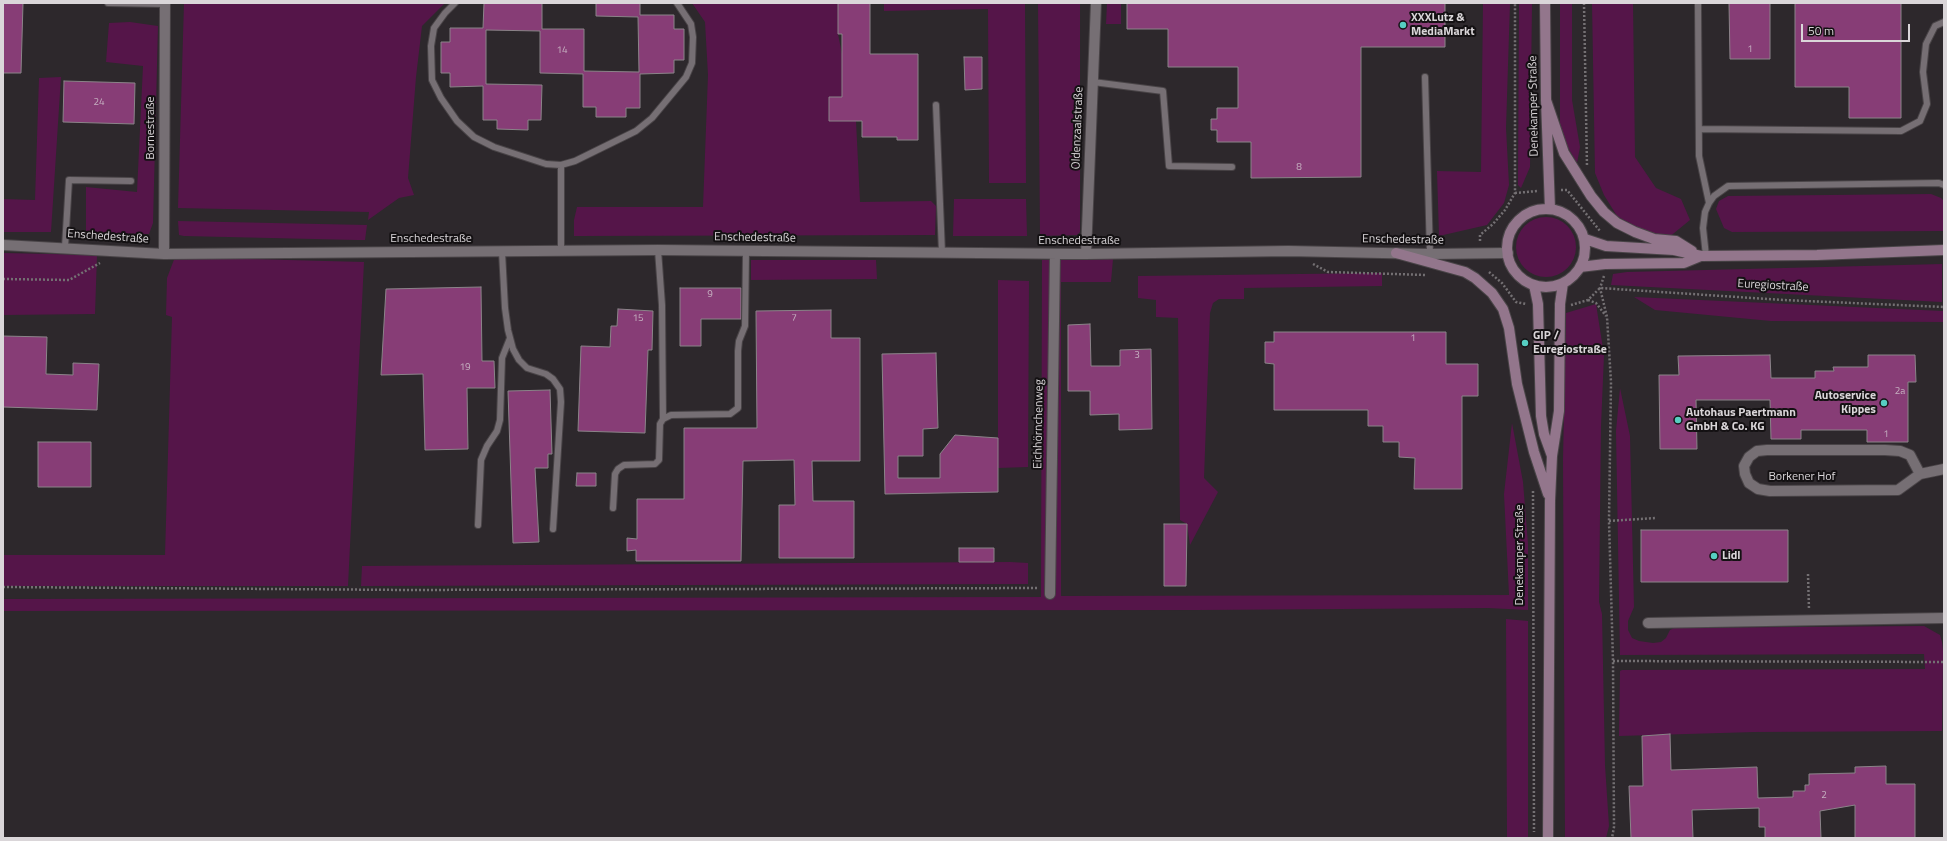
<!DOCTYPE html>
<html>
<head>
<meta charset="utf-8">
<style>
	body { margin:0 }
	#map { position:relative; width:1947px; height:841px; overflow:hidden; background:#2d282c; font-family:"Titillium Web",sans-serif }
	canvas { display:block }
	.frame { position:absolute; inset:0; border:4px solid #dad6d9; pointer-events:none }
	.scale { position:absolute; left:1801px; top:24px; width:109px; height:18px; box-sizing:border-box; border:2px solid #dad6d9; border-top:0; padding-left:5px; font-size:12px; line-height:14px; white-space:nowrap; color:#dad6d9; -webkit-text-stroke:3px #141113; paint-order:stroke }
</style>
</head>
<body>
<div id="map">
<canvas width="1947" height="841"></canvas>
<div class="frame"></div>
<div class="scale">50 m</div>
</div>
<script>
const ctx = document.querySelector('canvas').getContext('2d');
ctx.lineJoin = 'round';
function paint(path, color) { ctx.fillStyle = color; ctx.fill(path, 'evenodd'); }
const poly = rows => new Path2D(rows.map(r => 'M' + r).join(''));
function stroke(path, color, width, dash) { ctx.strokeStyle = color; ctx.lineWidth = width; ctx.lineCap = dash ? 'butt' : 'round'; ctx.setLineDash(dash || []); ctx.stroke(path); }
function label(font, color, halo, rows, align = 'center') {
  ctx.font = font + ' "Titillium Web",sans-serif'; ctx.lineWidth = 4; ctx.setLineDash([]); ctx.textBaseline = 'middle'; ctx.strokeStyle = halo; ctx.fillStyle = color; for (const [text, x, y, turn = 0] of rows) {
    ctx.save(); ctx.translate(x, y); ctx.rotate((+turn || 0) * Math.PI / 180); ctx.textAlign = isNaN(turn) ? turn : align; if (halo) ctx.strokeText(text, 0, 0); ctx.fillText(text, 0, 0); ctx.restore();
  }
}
paint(poly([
	[184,3,445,3,422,26,416,77,408,178,414,195,399,198,368,220,369,212,178,208],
	[692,3,838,3,838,34,842,54,842,97,829,98,829,121,856,121,860,202,931,201,936,206,935,235,574,236,574,220,577,207,703,207,708,75,705,22],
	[884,3,1025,3,1026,183,989,183,988,9,884,11],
	[1038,3,1080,3,1080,232,1077,235,1040,236],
	[1107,3,1121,3,1121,24,1106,24],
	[1483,3,1510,3,1506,128,1509,185,1504,203,1487,225,1439,236,1437,171,1481,172],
	[1519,3,1532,3,1530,167,1521,188,1518,185],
	[1560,3,1572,3,1572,100,1580,147,1577,163,1567,146,1560,124],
	[1592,3,1633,3,1635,157,1656,188,1681,199,1690,220,1668,238,1644,232,1617,216,1604,195,1595,173],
	[130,22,158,26,153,223,149,234,86,233,86,187,137,192,143,66,106,62,109,23],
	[61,77,51,232,3,232,3,199,35,200,39,78],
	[1931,194,1941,198,1944,201,1944,231,1732,232,1724,228,1716,209,1719,201,1728,196],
	[954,199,1026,199,1027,236,953,236],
	'1516 247a30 30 0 1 1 60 0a30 30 0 1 1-60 0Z',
	[178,221,367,225,365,240,357,240,184,236,179,235],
	[3,253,97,255,95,314,3,315],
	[175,257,364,262,348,586,3,586,3,555,165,555,172,317,166,315,167,278],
	[1113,259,1111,282,1061,282,1061,596,1509,595,1504,494,1512,423,1523,482,1528,544,1528,610,1488,608,1199,610,3,611,3,599,1041,597,1042,260],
	[751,260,876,260,877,279,751,280],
	[1942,264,1942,302,1611,285,1613,274,1627,272],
	[1382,273,1382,286,1244,288,1244,299,1219,299,1213,303,1210,313,1204,478,1218,492,1190,545,1187,524,1180,520,1178,318,1156,317,1156,300,1138,298,1138,276],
	[998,280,1029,281,1028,467,998,468],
	[1634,297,1943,311,1943,322,1771,321,1655,310],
	[1596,304,1604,355,1601,426,1599,602,1602,614,1605,765,1609,826,1606,838,1565,838,1563,460,1566,313],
	[1620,388,1630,436,1634,607,1628,621,1628,630,1632,638,1639,641,1653,643,1661,642,1666,638,1670,630,1674,628,1924,626,1940,635,1942,642,1943,652,1942,731,1755,732,1619,736,1620,671,1622,670,1925,669,1924,654,1620,655,1616,431],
	[1010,562,1028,563,1028,584,361,586,362,566],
	[1506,619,1528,621,1528,838,1507,838]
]), '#551549');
const building = poly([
	[3,3,23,3,21,73,3,73,3,3],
	[484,3,542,3,542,29,584,29,584,71,639,72,638,17,596,16,596,3,640,3,640,15,674,15,674,29,684,29,684,60,674,60,674,73,640,74,640,108,626,108,626,117,596,117,596,107,583,107,583,74,540,73,540,31,486,30,486,84,542,85,541,120,528,120,528,130,497,129,497,120,483,120,483,86,450,87,450,73,441,73,441,42,450,42,450,28,483,28,484,3],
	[838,3,870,3,870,54,918,54,918,140,897,140,897,137,862,137,862,121,829,121,829,97,842,97,842,34,838,34,838,3],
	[1127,3,1445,3,1445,47,1361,47,1361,177,1251,178,1251,142,1217,142,1217,130,1211,130,1211,119,1217,119,1217,108,1238,108,1238,67,1168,67,1168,29,1127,29,1127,3],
	[1729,3,1770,3,1770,59,1730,59,1729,3],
	[1795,3,1901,3,1901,118,1849,118,1849,87,1795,87,1795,3],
	[964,57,982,57,982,89,965,90,964,57],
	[64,81,135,83,134,124,63,122,64,81],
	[481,287,482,361,494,361,495,388,467,388,468,449,425,450,423,374,381,375,386,289,481,287],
	[680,288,741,288,741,319,701,319,701,346,680,346,680,288],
	[618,309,653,311,652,350,648,350,645,433,578,431,581,346,610,347,611,326,617,326,618,309],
	[831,310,831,338,860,338,860,461,812,461,813,501,854,501,854,558,779,558,779,505,795,505,794,460,743,461,741,561,636,561,636,550,627,551,627,538,637,539,637,499,684,499,684,428,757,428,756,311,831,310],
	[1090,324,1091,366,1120,366,1120,350,1151,349,1152,429,1119,430,1119,414,1090,415,1090,391,1068,391,1068,325,1090,324],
	[1274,332,1446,332,1446,364,1478,364,1478,396,1462,396,1462,489,1414,489,1415,458,1399,457,1399,442,1383,442,1383,426,1368,426,1368,410,1274,410,1274,364,1265,363,1265,342,1274,342,1274,332],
	[3,336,47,337,46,374,73,375,73,363,99,364,97,410,3,407,3,336],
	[936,353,938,428,923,429,923,456,898,456,898,478,940,478,940,454,955,435,998,438,998,492,885,494,882,354,936,353],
	[1770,355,1771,378,1815,378,1815,371,1834,371,1833,367,1868,367,1868,355,1915,355,1916,382,1908,382,1908,442,1867,442,1867,430,1801,430,1801,439,1771,439,1770,400,1696,400,1697,449,1660,449,1659,375,1679,375,1678,356,1770,355],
	[550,390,552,454,548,454,548,468,535,468,539,542,513,543,508,391,550,390],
	[38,442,91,442,91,487,38,487,38,442],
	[577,473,596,473,596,486,576,486,577,473],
	[1164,524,1187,524,1186,586,1164,586,1164,524],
	[1641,530,1788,530,1788,582,1641,582,1641,530],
	[959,548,994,548,994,562,959,562,959,548],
	[1670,734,1671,770,1757,767,1758,798,1793,797,1793,791,1805,791,1805,785,1809,785,1809,774,1855,773,1855,767,1886,766,1886,784,1915,784,1915,838,1855,838,1855,805,1820,811,1821,838,1765,838,1765,827,1759,827,1759,808,1692,810,1693,838,1631,838,1629,786,1643,786,1642,736,1670,734]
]);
paint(building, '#873d76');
stroke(building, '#8b8489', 1);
const lane = poly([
	[108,3,165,4],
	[455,3,445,13,434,28,431,46,432,80,441,98,457,121,474,137,494,147,546,164,561,165,575,161,636,131,652,118,686,77,692,63,693,37,691,24,677,3],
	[1698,3,1699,156,1709,203],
	[1425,77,1430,254],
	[1093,82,1163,91,1169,166,1232,167],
	[936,105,942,253],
	[1699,129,1901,131,1920,121,1927,104,1923,72,1926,44,1935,26,1944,22],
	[65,247,69,180,131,181],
	[658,250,662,305,663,419],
	[502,252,505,308,508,330,513,349,519,360,527,368,546,374,553,379,560,389,561,402,553,529],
	[561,252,561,165],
	[1706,256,1703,228,1705,212,1709,203,1714,196,1728,186,1939,183,1944,185],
	[613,508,615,474,618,469,624,465,655,464,659,460,660,424,663,419,671,415,730,414,738,408,738,351,739,341,745,326,746,251],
	[478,525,481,460,487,446,497,431,500,420,502,358,510,338]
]);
const street = poly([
	[3,245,164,254,658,250,1086,254,1288,251,1430,254,1508,253],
	[164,254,165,3],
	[1086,254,1096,3],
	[1920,474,1910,455,1900,451,1885,450,1767,450,1757,451,1749,457,1744,466,1745,474,1749,483,1758,489,1770,491,1898,490,1920,474,1944,469],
	[1050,594,1055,254],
	[1648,623,1944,618]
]);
const secondary = poly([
	[1545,3,1546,100,1550,209],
	[1546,100,1564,153,1591,196,1604,212,1617,223,1635,232,1654,239,1676,241,1692,251],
	'1507 248a39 39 0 1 1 78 0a39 39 0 1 1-78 0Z',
	[1585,239,1606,246,1674,250,1701,256,1817,255,1944,250],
	[1396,253,1465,272,1475,278,1492,293,1503,309,1509,328,1517,384,1534,452,1548,494],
	[1580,267,1605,264,1684,263,1701,256],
	[1534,285,1538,304,1541,416,1544,434,1552,456],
	[1548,838,1550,501,1552,456,1559,411,1560,304,1563,283]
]);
stroke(lane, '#494447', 8);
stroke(street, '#494447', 12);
stroke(secondary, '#494447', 12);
stroke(poly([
	[1584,3,1587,167],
	[1561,190,1567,190,1600,231],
	[1515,193,1538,191],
	[1480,241,1480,235,1493,224,1505,210,1515,193,1515,3],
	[1313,264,1328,272,1426,275],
	[1489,272,1502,283,1516,302,1526,304],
	[1604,276,1600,288,1607,317,1611,382,1609,521,1613,661,1614,827,1612,838],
	[3,279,69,280,100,263],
	[1588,300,1596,303,1606,316],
	[1571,305,1588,300,1600,288,1783,300,1944,307],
	[1533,491,1534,832],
	[1609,521,1655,518],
	[1808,574,1809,610],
	[3,587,409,590,1039,588],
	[1613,661,1944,662]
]), '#747073', 2.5, [2, 2]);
stroke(lane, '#766f74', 6);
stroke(street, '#766f74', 10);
stroke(secondary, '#93768c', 10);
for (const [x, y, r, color] of [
	[1403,25,4,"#56cec2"],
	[1525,343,4,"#56cec2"],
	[1884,403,4,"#56cec2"],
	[1678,420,4,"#56cec2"],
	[1714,556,4,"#56cec2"]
]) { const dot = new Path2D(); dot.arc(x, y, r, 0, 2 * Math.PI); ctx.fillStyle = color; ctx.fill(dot); stroke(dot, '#141113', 1.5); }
label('10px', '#c5b0c0', null, [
	["1",1750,50],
	["14",562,51],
	["24",99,103],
	["8",1299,168],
	["9",710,295],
	["15",638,319],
	["7",794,319],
	["1",1413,339],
	["3",1137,356],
	["19",465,368],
	["2a",1900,392],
	["1",1886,435],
	["2",1824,796]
]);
label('bold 12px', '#dad6d9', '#141113', [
	["XXXLutz &",1411,18],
	["MediaMarkt",1411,32],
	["GIP /",1533,336],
	["Euregiostraße",1533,350],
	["Autoservice",1876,396,"right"],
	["Kippes",1876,410,"right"],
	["Autohaus Paertmann",1686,413],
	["GmbH & Co. KG",1686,427],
	["Lidl",1722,556]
], 'left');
label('12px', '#dad6d9', '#141113', [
	["Denekamper Straße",1534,106,-91],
	["Bornestraße",151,128,-90],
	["Oldenzaalstraße",1078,128,-88],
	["Enschedestraße",108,237,4],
	["Enschedestraße",755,238,1],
	["Enschedestraße",431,239],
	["Enschedestraße",1403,240,1],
	["Enschedestraße",1079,241],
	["Euregiostraße",1773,286,3],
	["Eichhörnchenweg",1039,424,-89],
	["Borkener Hof",1802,477],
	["Denekamper Straße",1520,555,-90]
]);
</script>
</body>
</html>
